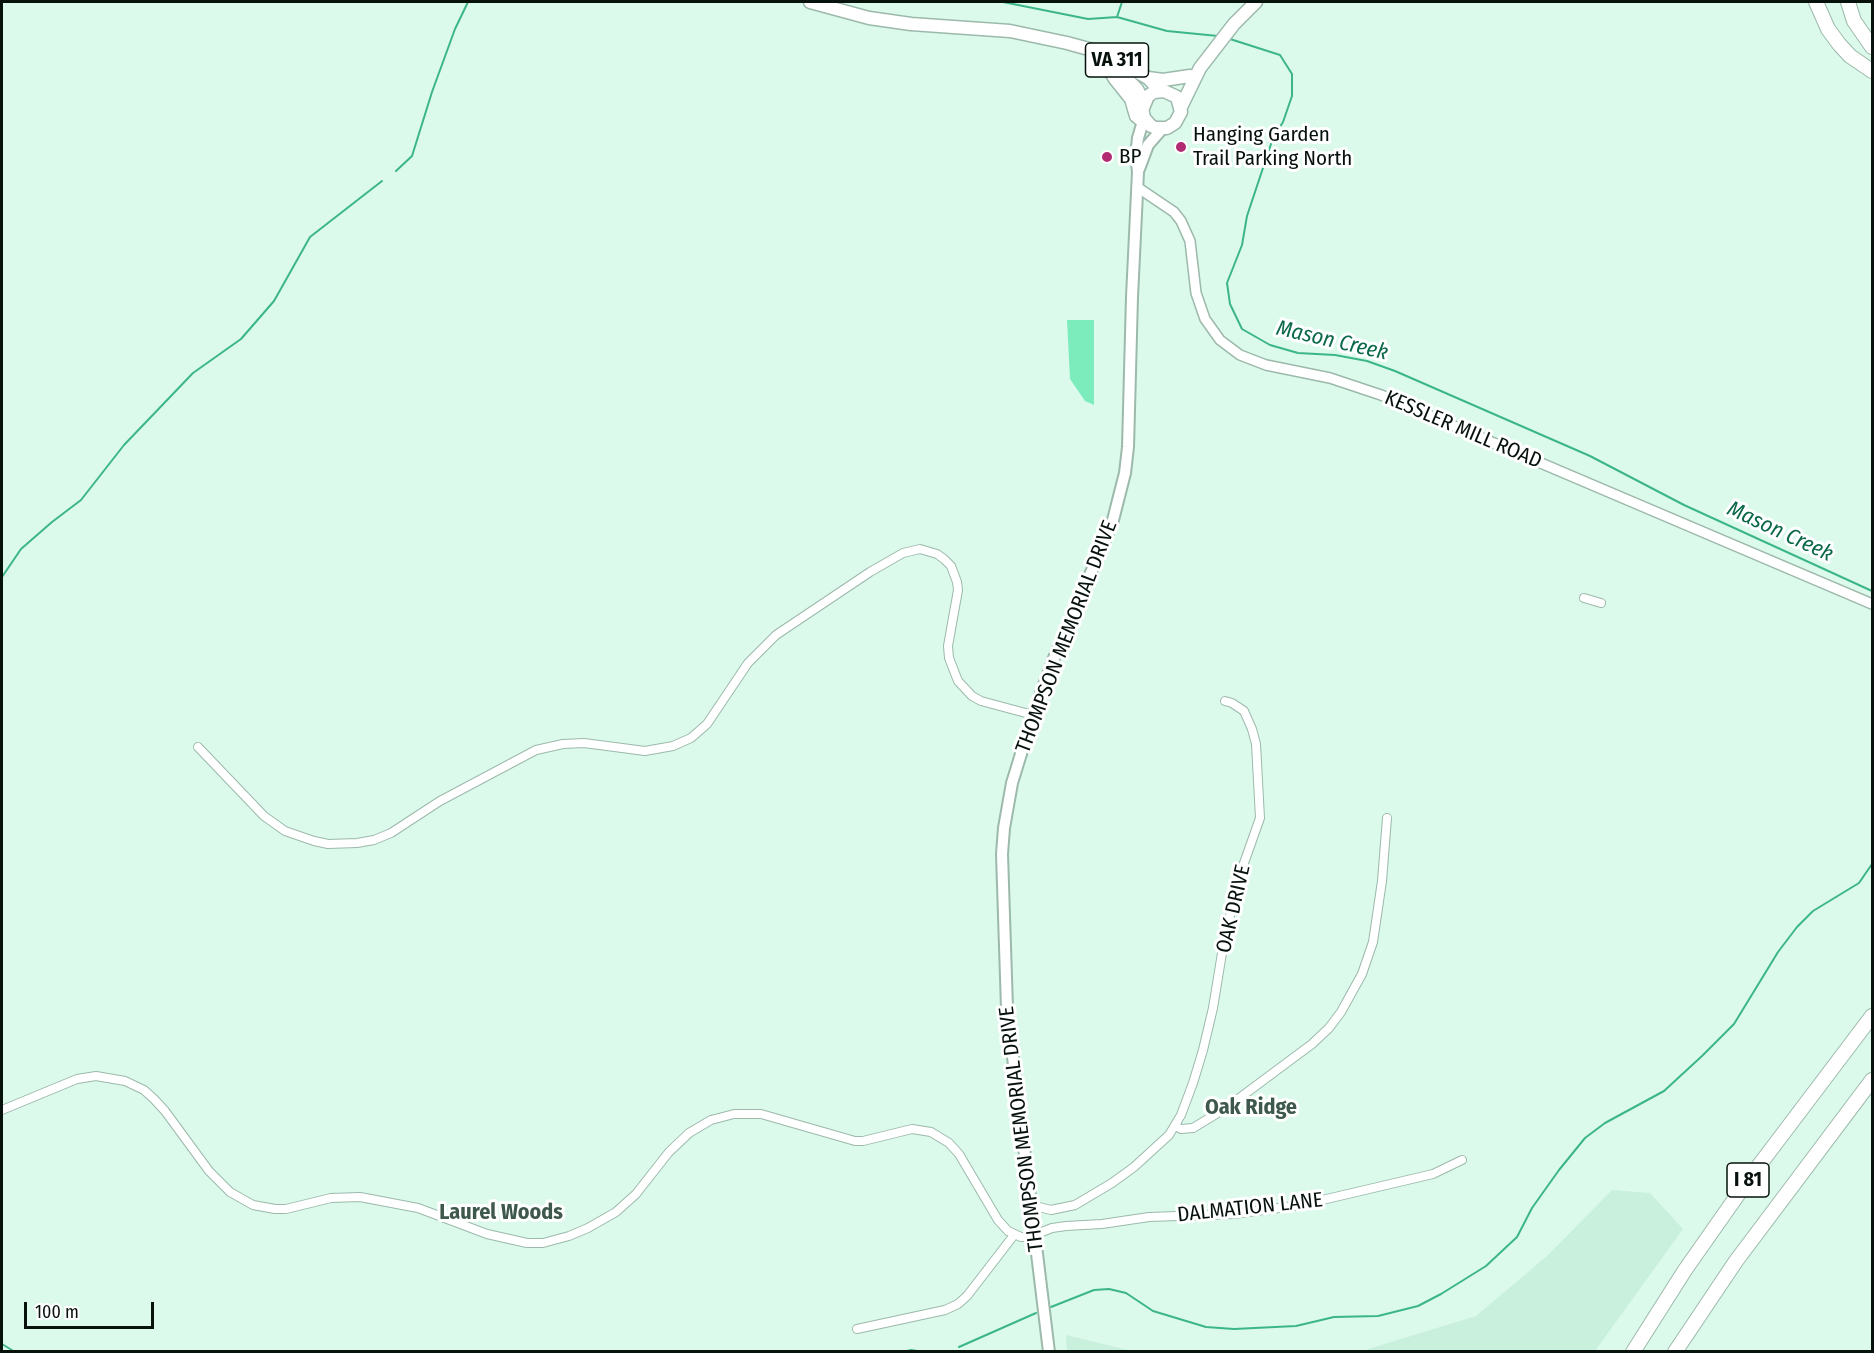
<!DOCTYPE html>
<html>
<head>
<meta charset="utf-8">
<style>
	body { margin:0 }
	#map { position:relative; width:1874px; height:1353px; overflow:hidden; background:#dbfaeb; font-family:"Fira Sans Condensed",sans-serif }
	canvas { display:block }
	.frame { position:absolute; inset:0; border:3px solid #07120d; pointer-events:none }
	.scale { position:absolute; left:24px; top:1302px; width:130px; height:27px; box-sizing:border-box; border:3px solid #07120d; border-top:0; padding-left:8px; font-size:18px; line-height:21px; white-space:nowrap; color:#07120d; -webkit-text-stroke:4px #fff; paint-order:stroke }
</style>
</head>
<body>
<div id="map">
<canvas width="1874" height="1353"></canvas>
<div class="frame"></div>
<div class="scale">100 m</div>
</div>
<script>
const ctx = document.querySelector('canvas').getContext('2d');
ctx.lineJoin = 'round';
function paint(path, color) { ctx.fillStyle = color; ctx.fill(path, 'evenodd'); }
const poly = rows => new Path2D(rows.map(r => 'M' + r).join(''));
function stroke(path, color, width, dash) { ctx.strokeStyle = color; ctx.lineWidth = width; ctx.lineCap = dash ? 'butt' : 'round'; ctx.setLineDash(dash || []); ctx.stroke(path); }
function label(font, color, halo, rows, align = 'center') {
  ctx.font = font + ' "Fira Sans Condensed",sans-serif'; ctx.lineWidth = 6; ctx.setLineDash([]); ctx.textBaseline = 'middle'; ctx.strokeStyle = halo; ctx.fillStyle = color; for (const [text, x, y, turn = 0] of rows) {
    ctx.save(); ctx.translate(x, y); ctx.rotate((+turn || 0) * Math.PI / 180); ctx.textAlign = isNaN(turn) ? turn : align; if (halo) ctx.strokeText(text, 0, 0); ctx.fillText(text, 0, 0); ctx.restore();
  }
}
paint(poly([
	[1612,1190,1650,1193,1683,1229,1595,1351,1362,1351,1476,1316,1547,1256],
	[1066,1335,1132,1351,1067,1351]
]), '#c9efdd');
paint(poly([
	[1067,320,1094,320,1094,405,1085,401,1070,379]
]), '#7cecbd');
stroke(poly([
	[1003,2,1088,19,1117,17,1167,31,1218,36],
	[1117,17,1122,2],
	[1230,39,1280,55,1292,74,1292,96,1283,122,1273,138,1247,216,1242,245,1227,283,1230,304,1242,329,1270,345,1298,353,1335,355,1367,361,1395,371,1590,456,1684,505,1872,591],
	[396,171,412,156,432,92,455,29,468,2],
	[2,577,21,549,52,522,81,500,124,445,193,373,241,339,274,301,310,237,382,181],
	[1051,1307,1094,1290,1109,1289,1126,1293,1153,1311,1206,1327,1234,1329,1296,1326,1334,1317,1378,1316,1418,1306,1441,1294,1486,1266,1517,1237,1532,1208,1559,1170,1585,1138,1605,1123,1664,1091,1702,1056,1734,1024,1778,952,1797,927,1813,911,1859,883,1872,864],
	[2,1344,15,1352],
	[959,1347,1036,1313],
	[903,1352,911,1350,923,1352]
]), '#3cb688', 2);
const minor = poly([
	[1584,598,1601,603],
	[198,747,264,816,285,831,314,841,328,844,357,843,374,840,391,833,440,801,536,750,563,744,584,743,645,751,673,746,691,738,707,724,748,663,776,635,870,572,903,553,920,549,937,554,944,559,951,566,957,582,958,590,948,646,949,658,958,681,972,696,981,701,1033,715],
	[2,1110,77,1079,96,1076,125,1081,144,1090,154,1099,165,1111,209,1171,230,1192,253,1205,275,1209,286,1209,331,1198,360,1197,418,1208,487,1234,527,1243,543,1243,569,1236,588,1228,616,1212,636,1194,669,1152,689,1133,711,1120,734,1114,761,1114,855,1141,863,1141,912,1129,931,1132,949,1143,959,1154,998,1220,1008,1231,1021,1237,1029,1237,1052,1228,1066,1226,1102,1224,1149,1217,1234,1214,1301,1205,1433,1174,1462,1160],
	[1175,1126,1181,1129,1193,1128,1226,1108,1312,1044,1329,1028,1341,1012,1362,974,1373,942,1382,881,1387,818],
	[1031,1205,1051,1210,1075,1205,1112,1183,1134,1167,1169,1135,1181,1115,1193,1083,1203,1050,1213,1008,1223,947,1238,880,1260,818,1256,744,1252,729,1244,711,1232,703,1225,701],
	[857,1329,945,1310,958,1304,967,1296,1014,1235]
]);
const tertiary = poly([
	[1137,187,1174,212,1181,221,1190,241,1196,293,1205,319,1220,340,1240,355,1266,365,1330,378,1381,395,1872,604]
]);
const secondary = poly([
	[1139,169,1148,145,1162,129],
	[1049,1352,1007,1008,1002,854,1004,828,1012,783,1033,715,1054,658,1112,524,1125,473,1128,447,1132,297,1138,172,1136,156,1138,138,1144,118]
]);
const primary = poly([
	[810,2,869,18,911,24,1010,31,1067,43,1096,51,1118,61,1148,78,1160,91],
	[1100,59,1123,75,1137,89,1141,97,1143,113,1144,118,1151,126,1156,128,1167,128,1175,123,1181,112,1177,97,1164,91,1154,92,1148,96,1143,108],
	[1107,66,1115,79,1131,99,1136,116,1142,121],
	[1148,78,1163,80,1190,76],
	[1181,107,1200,68,1234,24,1256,2]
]);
const motorway = poly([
	[1816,2,1828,29,1839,44,1850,56,1872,71],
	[1848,2,1854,21,1872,47],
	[1633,1352,1685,1270,1751,1176,1872,1016],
	[1675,1352,1736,1261,1872,1080]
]);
stroke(minor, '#9cb9ab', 10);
stroke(tertiary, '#9cb9ab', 12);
stroke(secondary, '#9cb9ab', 14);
stroke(primary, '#9cb9ab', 15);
stroke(motorway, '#9cb9ab', 16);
stroke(minor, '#fff', 8);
stroke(tertiary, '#fff', 9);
stroke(secondary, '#fff', 10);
stroke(primary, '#fff', 12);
stroke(motorway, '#fff', 14);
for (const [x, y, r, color] of [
	[1181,147,6,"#b12c72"],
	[1107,157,6,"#b12c72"]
]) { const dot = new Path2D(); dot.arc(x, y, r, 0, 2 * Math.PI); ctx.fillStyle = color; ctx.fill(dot); stroke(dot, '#fff', 2); }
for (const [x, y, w] of [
	[1117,60,63],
	[1748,1180,42]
]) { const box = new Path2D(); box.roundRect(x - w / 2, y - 17, w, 34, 4.5); ctx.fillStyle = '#fff'; ctx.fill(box); stroke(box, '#07120d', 1.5); }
label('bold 20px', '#07120d', null, [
	["VA 311",1117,60],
	["I 81",1748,1180]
]);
label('21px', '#07120d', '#fff', [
	["Hanging Garden",1193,135],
	["Trail Parking North",1193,159],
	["BP",1119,157]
], 'left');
label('21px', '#07120d', '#fff', [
	["KESSLER MILL ROAD",1463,430,23],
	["THOMPSON MEMORIAL DRIVE",1067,637,-69],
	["OAK DRIVE",1234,909,-77],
	["THOMPSON MEMORIAL DRIVE",1022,1129,-97],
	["DALMATION LANE",1250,1208,-6]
]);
label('italic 22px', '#0b684a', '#fff', [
	["Mason Creek",1332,341,13],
	["Mason Creek",1780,532,25]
]);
label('bold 22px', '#3e584c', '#fff', [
	["Oak Ridge",1251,1108],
	["Laurel Woods",501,1213]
]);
</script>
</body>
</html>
